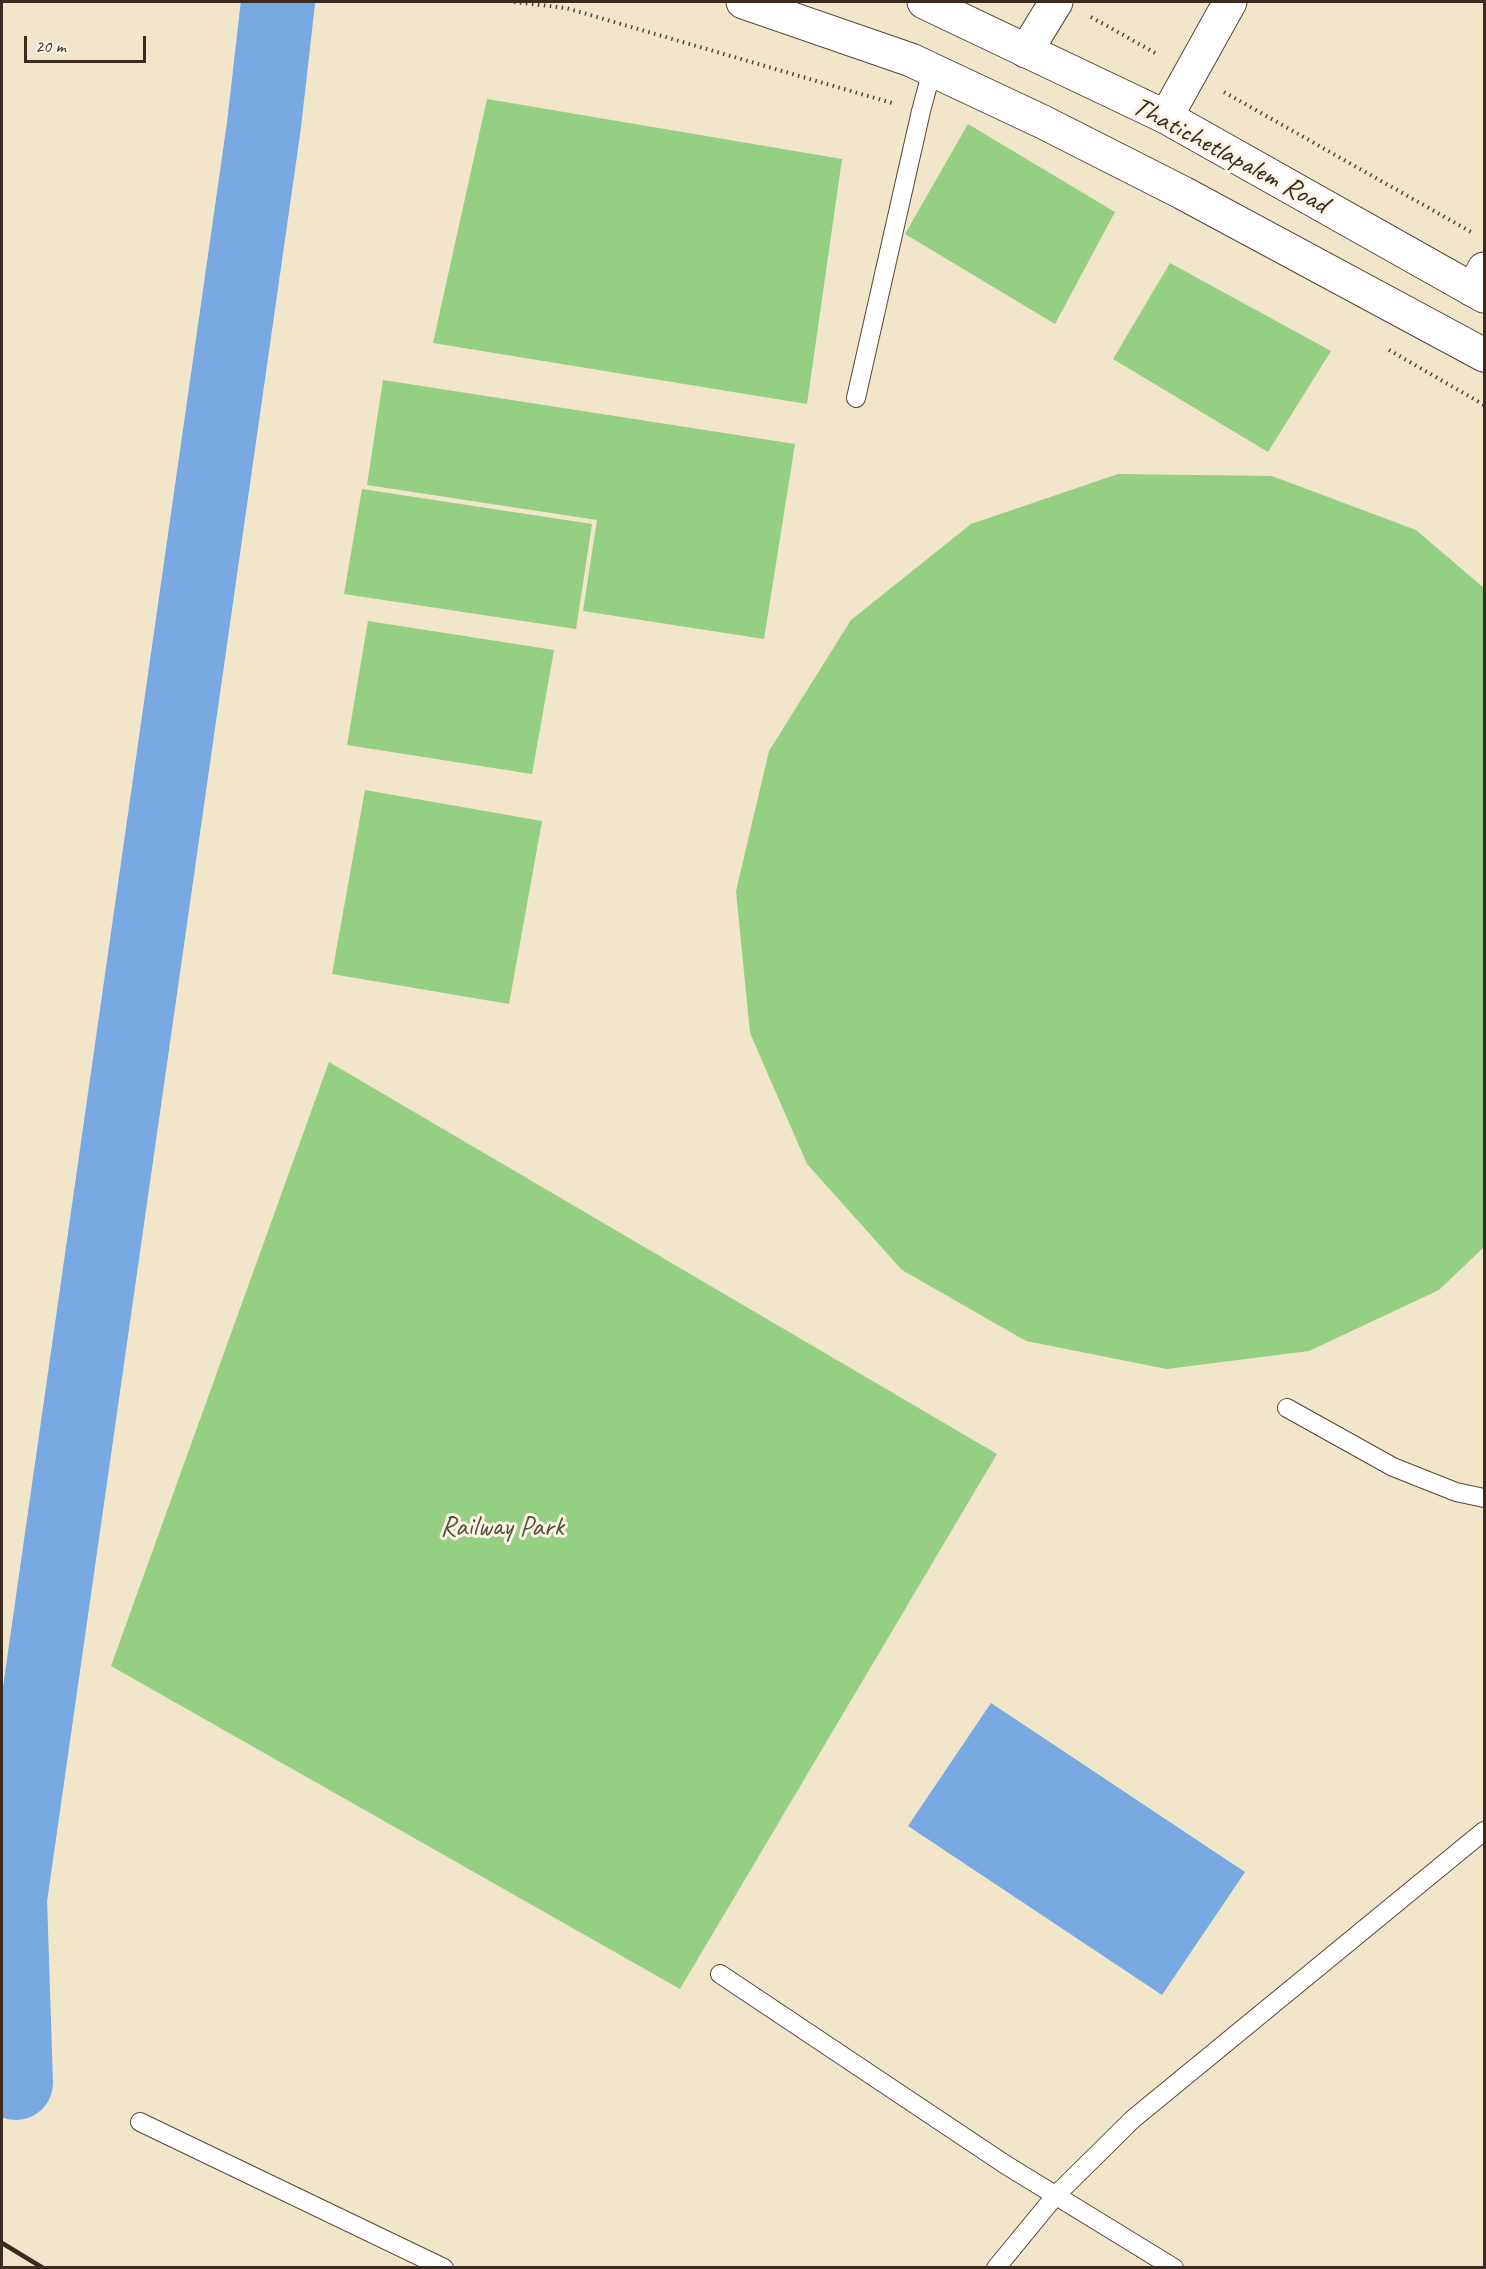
<!DOCTYPE html>
<html>
<head>
<meta charset="utf-8">
<style>
	body { margin:0 }
	#map { position:relative; width:1486px; height:2269px; overflow:hidden; background:#f1e6c9; font-family:Caveat,sans-serif }
	canvas { display:block }
	.frame { position:absolute; inset:0; border:3px solid #3b2a1e; pointer-events:none }
	.scale { position:absolute; left:24px; top:36px; width:122px; height:27px; box-sizing:border-box; border:3px solid #3b2a1e; border-top:0; padding-left:8px; font-size:18px; line-height:21px; white-space:nowrap; color:#3b2a1e; -webkit-text-stroke:4px #fcf5e5; paint-order:stroke }
</style>
</head>
<body>
<div id="map">
<canvas width="1486" height="2269"></canvas>
<div class="frame"></div>
<div class="scale">20 m</div>
</div>
<script>
const ctx = document.querySelector('canvas').getContext('2d');
ctx.lineJoin = 'round';
function paint(path, color) { ctx.fillStyle = color; ctx.fill(path, 'evenodd'); }
const poly = rows => new Path2D(rows.map(r => 'M' + r).join(''));
function stroke(path, color, width, dash) { ctx.strokeStyle = color; ctx.lineWidth = width; ctx.lineCap = dash ? 'butt' : 'round'; ctx.setLineDash(dash || []); ctx.stroke(path); }
function label(font, color, halo, rows, align = 'center') {
  ctx.font = font + ' Caveat,sans-serif'; ctx.lineWidth = 6; ctx.setLineDash([]); ctx.textBaseline = 'middle'; ctx.strokeStyle = halo; ctx.fillStyle = color; for (const [text, x, y, turn = 0] of rows) {
    ctx.save(); ctx.translate(x, y); ctx.rotate((+turn || 0) * Math.PI / 180); ctx.textAlign = isNaN(turn) ? turn : align; if (halo) ctx.strokeText(text, 0, 0); ctx.fillText(text, 0, 0); ctx.restore();
  }
}
paint(poly([
	[487,99,842,159,807,404,433,343],
	[968,124,1115,212,1055,324,905,234],
	[1170,263,1331,351,1268,452,1113,359],
	[383,380,795,444,764,639,583,611,597,520,367,485],
	[1118,474,1272,476,1416,530,1484,588,1484,1247,1439,1290,1309,1351,1167,1369,1026,1341,902,1270,807,1164,750,1033,736,891,769,751,851,620,971,524],
	[362,489,592,524,576,629,344,594],
	[368,621,554,650,532,774,347,745],
	[365,790,542,821,509,1004,332,974],
	[329,1062,997,1454,680,1989,111,1666]
]), '#94cf83');
paint(poly([
	[991,1703,1245,1872,1162,1995,908,1826]
]), '#78a9e3');
stroke(poly([
	[16,2083,10,1899,264,125,278,2]
]), '#78a9e3', 74);
const lane = poly([
	[856,398,921,111,932,70],
	[1287,1408,1393,1467,1456,1492,1484,1498],
	[720,1974,1006,2165,1174,2268],
	[140,2122,444,2268],
	[996,2268,1056,2195,1133,2119,1484,1831]
]);
const street = poly([
	[1026,51,1056,2],
	[1166,117,1230,2],
	[1473,290,1484,269]
]);
const secondary = poly([
	[743,2,911,60,1043,122,1183,193,1484,355],
	[924,2,1166,117,1484,296]
]);
stroke(lane, '#564638', 20);
stroke(street, '#564638', 35);
stroke(secondary, '#564638', 35);
stroke(poly([
	[514,2,566,8,892,103],
	[1091,17,1157,54],
	[1224,92,1473,233],
	[1389,350,1484,405]
]), '#564638', 4, [1.5, 4.5]);
stroke(lane, '#fff', 18);
stroke(street, '#fff', 33);
stroke(secondary, '#fff', 33);
stroke(poly([
	[2,2243,43,2268]
]), '#3b2a1e', 4.5);
label('28px', '#3b2a1e', '#fcf5e5', [
	["Thatichetlapalem Road",1230,156,28]
]);
label('28px', '#515337', '#fcf5e5', [
	["Railway Park",502,1528]
]);
</script>
</body>
</html>
